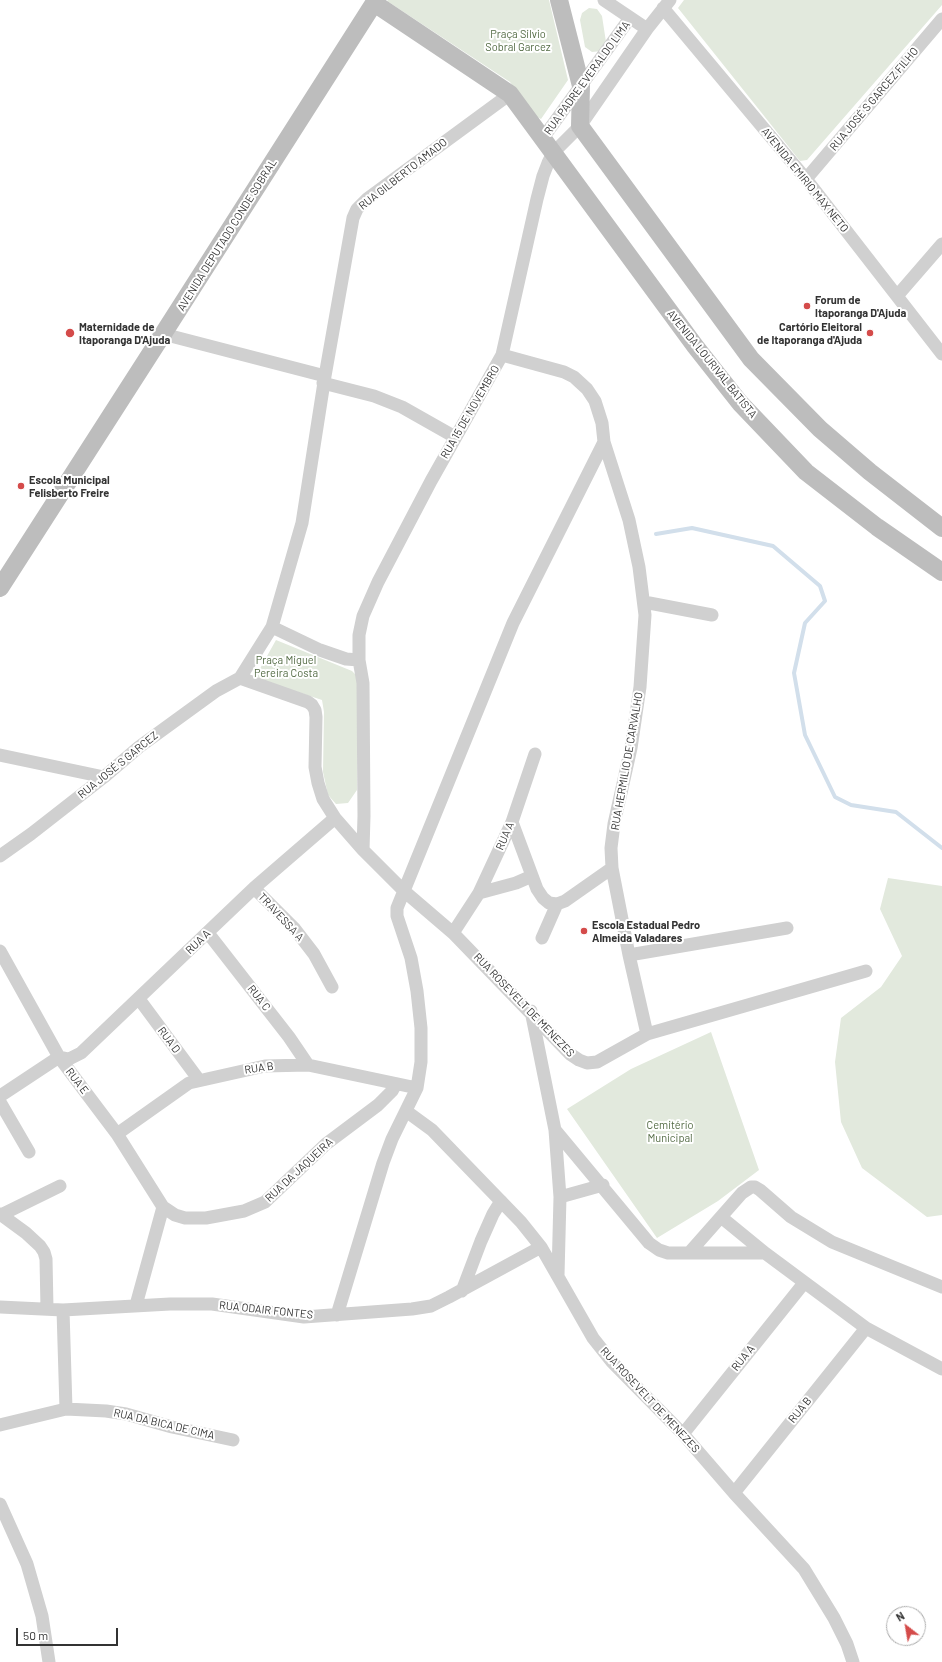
<!DOCTYPE html>
<html>
<head>
<meta charset="utf-8">
<style>
	body { margin:0 }
	#map { position:relative; width:942px; height:1662px; overflow:hidden; background:#fff; font-family:Barlow,sans-serif }
	canvas { display:block }
	.north { position:absolute; left:886px; top:1606px; width:40px; height:40px; box-sizing:border-box; background:#fff; border:1px solid #adadad; border-radius:50%; rotate:329deg; font-size:11px; font-weight:700; line-height:16px; text-align:center; color:#333 }
	.north::after { content:''; display:block; margin:auto; width:14px; height:18px; background:#d44b4a; clip-path:polygon(50% 0,100% 100%,50% 72%,0 100%) }
	.scale { position:absolute; left:16px; top:1628px; width:102px; height:18px; box-sizing:border-box; border:2px solid #333; border-top:0; padding-left:5px; font-size:12px; line-height:14px; white-space:nowrap; color:#333; -webkit-text-stroke:3px #fff; paint-order:stroke }
</style>
</head>
<body>
<div id="map">
<canvas width="942" height="1662"></canvas>
<div class="north">N</div>
<div class="scale">50 m</div>
</div>
<script>
const ctx = document.querySelector('canvas').getContext('2d');
ctx.lineJoin = 'round';
function paint(path, color) { ctx.fillStyle = color; ctx.fill(path, 'evenodd'); }
const poly = rows => new Path2D(rows.map(r => 'M' + r).join(''));
function stroke(path, color, width, dash) { ctx.strokeStyle = color; ctx.lineWidth = width; ctx.lineCap = dash ? 'butt' : 'round'; ctx.setLineDash(dash || []); ctx.stroke(path); }
function label(font, color, halo, rows, align = 'center') {
  ctx.font = font + ' Barlow,sans-serif'; ctx.lineWidth = 4; ctx.setLineDash([]); ctx.textBaseline = 'middle'; ctx.strokeStyle = halo; ctx.fillStyle = color; for (const [text, x, y, turn = 0] of rows) {
    ctx.save(); ctx.translate(x, y); ctx.rotate((+turn || 0) * Math.PI / 180); ctx.textAlign = isNaN(turn) ? turn : align; if (halo) ctx.strokeText(text, 0, 0); ctx.fillText(text, 0, 0); ctx.restore();
  }
}
paint(poly([
	[388,0,549,0,568,80,541,119,533,115,510,82,387,1],
	[684,0,942,0,942,5,807,160,800,161,678,8],
	[589,8,597,9,602,16,606,42,602,51,592,52,585,47,580,20,582,13],
	[276,640,352,671,358,677,357,790,348,803,336,804,328,795,323,772,324,712,322,700,259,679,257,674],
	[888,878,942,886,942,1215,927,1217,862,1168,841,1122,835,1062,841,1018,881,987,902,956,880,909],
	[711,1032,759,1170,718,1201,657,1238,567,1109,631,1069]
]), '#e2e9dd');
stroke(poly([
	[656,534,692,528,773,546,820,586,825,601,805,623,794,673,805,735,835,797,851,805,896,812,942,848]
]), '#d2dfeb', 4);
stroke(poly([
	[604,0,647,29],
	[663,8,806,179,942,354],
	[543,138,630,18],
	[806,179,942,19],
	[897,296,942,244],
	[163,334,325,376],
	[502,355,564,372,574,377,587,389,595,401,602,423,604,442,629,520,639,567,645,615,640,687,631,748,614,824,611,848,612,868,629,955,647,1034],
	[323,383,374,396,402,407,455,437],
	[644,602,712,615],
	[272,627,320,650,346,659,359,660],
	[240,678,308,702,312,705,315,710,316,717,315,767,318,783,323,799,335,818,363,850,404,891,453,933,570,1054,579,1060,587,1063,597,1062,647,1034,866,971],
	[0,755,104,777],
	[512,822,537,889,543,898,549,903,557,904,565,901,612,868],
	[363,850,364,816,363,683,359,660,359,635,363,616,378,582,431,481,502,355,537,199,543,176,548,163,553,153,580,126,647,29,670,0],
	[0,856,31,834,104,777,139,747,216,691,240,678,272,627,302,523,325,376,353,218,357,209,367,199,510,94],
	[254,888,294,928,314,954,332,987],
	[479,893,516,883,532,876],
	[208,933,289,1037,308,1065],
	[453,933,479,893,512,822,535,754],
	[542,938,557,904],
	[0,951,59,1057,117,1134,163,1207,175,1215,185,1218,206,1218,244,1211,265,1202,326,1144,378,1105,392,1091,396,1084],
	[629,955,787,928],
	[139,999,199,1080],
	[531,1011,555,1130,560,1197,558,1275],
	[0,1096,59,1057,69,1059,81,1053,254,888,335,818],
	[0,1102,29,1152],
	[406,1111,432,1130,521,1222,541,1247,593,1338,612,1362,683,1434,734,1493,804,1569,834,1618,847,1644,853,1662],
	[555,1130,649,1243,659,1250,668,1253,765,1253,866,1328,942,1369],
	[117,1134,189,1083,265,1066,308,1065,417,1088],
	[560,1197,603,1185],
	[0,1214,26,1233,40,1246,44,1252,46,1259,47,1308],
	[1,1215,60,1186],
	[721,1217,765,1253],
	[689,1253,742,1193,751,1187,755,1187,760,1190,791,1217,832,1242,942,1287],
	[462,1291,481,1241,493,1214,501,1201],
	[136,1305,163,1207],
	[0,1307,63,1310,170,1304,212,1304,304,1317,412,1309,431,1306,449,1297,541,1247],
	[63,1310,66,1409],
	[337,1315,383,1163,392,1139,417,1088,421,1062,421,1028,417,991,411,958,397,916,397,908,513,623,604,442],
	[0,1425,66,1409,106,1411,126,1414,172,1427,233,1440],
	[683,1434,804,1283],
	[734,1493,866,1328],
	[0,1504,27,1564,42,1616,49,1662]
]), '#d0d0d0', 13);
stroke(poly([
	[559,0,581,86,580,126,751,359,820,429,870,472,942,528],
	[374,3,510,94,695,346,740,403,806,472,877,527,942,572],
	[0,588,163,334,376,0]
]), '#bdbdbd', 18);
for (const [x, y, r, color] of [
	[807,306,4,"#d44b4a"],
	[70,333,5,"#d44b4a"],
	[870,333,4,"#d44b4a"],
	[21,486,4,"#d44b4a"],
	[584,931,4,"#d44b4a"]
]) { const dot = new Path2D(); dot.arc(x, y, r, 0, 2 * Math.PI); ctx.fillStyle = color; ctx.fill(dot); stroke(dot, '#fff', 1.5); }
label('11px', '#536b44', '#fff', [
	["Praça Silvio",518,34],
	["Sobral Garcez",518,47],
	["Praça Miguel",286,660],
	["Pereira Costa",286,673],
	["Cemitério",670,1125],
	["Municipal",670,1138]
]);
label('11px', '#333', '#fff', [
	["RUA PADRE EVERALDO LIMA",587,78,-54],
	["RUA JOSÉ S GARCEZ FILHO",874,99,-50],
	["RUA GILBERTO AMADO",403,174,-38],
	["AVENIDA EMIRIO MAX NETO",805,180,51],
	["AVENIDA DEPUTADO CONDE SOBRAL",227,235,-58],
	["AVENIDA LOURIVAL BATISTA",712,364,51],
	["RUA 15 DE NOVEMBRO",470,412,-60],
	["RUA HERMILIO DE CARVALHO",627,761,-80],
	["RUA JOSÉ S GARCEZ",118,765,-39],
	["RUA A",505,836,-66],
	["TRAVESSA A",281,917,47],
	["RUA A",198,942,-44],
	["RUA C",259,998,52],
	["RUA ROSEVELT DE MENEZES",524,1005,46],
	["RUA D",169,1040,53],
	["RUA B",259,1068,-8],
	["RUA E",77,1081,53],
	["RUA DA JAQUEIRA",299,1170,-43],
	["RUA ODAIR FONTES",266,1310,6],
	["RUA A",743,1358,-51],
	["RUA ROSEVELT DE MENEZES",650,1400,47],
	["RUA B",800,1410,-51],
	["RUA DA BICA DE CIMA",164,1424,13]
]);
label('bold 11px', '#333', '#fff', [
	["Forum de",815,300],
	["Itaporanga D'Ajuda",815,313],
	["Maternidade de",79,327],
	["Itaporanga D'Ajuda",79,340],
	["Cartório Eleitoral",862,327,"right"],
	["de Itaporanga d'Ajuda",862,340,"right"],
	["Escola Municipal",29,480],
	["Felisberto Freire",29,493],
	["Escola Estadual Pedro",592,925],
	["Almeida Valadares",592,938]
], 'left');
</script>
</body>
</html>
